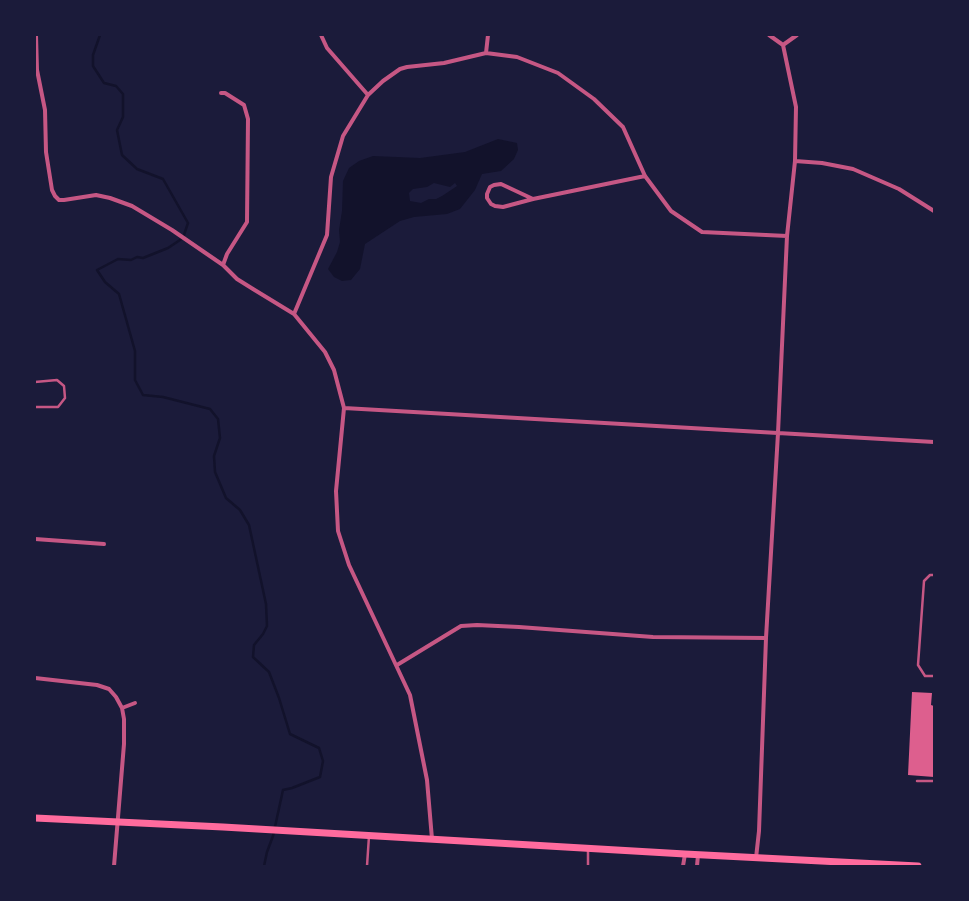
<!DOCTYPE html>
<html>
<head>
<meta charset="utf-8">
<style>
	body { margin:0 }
	#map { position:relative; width:969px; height:901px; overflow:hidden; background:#1b1b3a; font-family:"Fira Sans",sans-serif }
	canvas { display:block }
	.frame { position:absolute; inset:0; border:36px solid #1b1b3a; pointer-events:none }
</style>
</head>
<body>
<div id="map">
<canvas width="969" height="901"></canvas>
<div class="frame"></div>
</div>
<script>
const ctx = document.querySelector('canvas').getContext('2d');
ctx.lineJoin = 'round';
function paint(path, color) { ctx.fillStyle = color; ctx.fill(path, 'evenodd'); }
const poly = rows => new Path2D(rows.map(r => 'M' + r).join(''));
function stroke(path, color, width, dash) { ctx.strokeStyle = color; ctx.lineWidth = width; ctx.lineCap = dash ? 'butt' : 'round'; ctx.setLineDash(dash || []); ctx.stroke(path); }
paint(poly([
	[498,139,517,143,518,150,514,159,501,171,482,174,475,190,460,209,447,214,414,217,400,221,365,244,360,269,351,280,342,281,334,277,328,269,337,252,340,242,339,230,342,211,343,181,349,168,359,161,373,156,420,158,465,152],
	[434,183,450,187,455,183,457,186,442,196,436,199,429,199,421,203,410,201,409,193,413,189,427,187]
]), '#12122b');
stroke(poly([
	[100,35,93,55,93,66,104,83,116,86,123,94,123,117,117,130,122,155,137,169,163,179,188,223,183,238,168,248,143,258,137,257,131,260,118,259,97,270,105,282,119,294,135,351,135,380,143,395,163,397,210,409,218,419,220,438,214,456,215,472,226,498,240,510,249,525,266,604,267,626,263,634,254,645,253,657,269,672,279,698,290,734,319,748,323,761,320,777,292,788,283,790,273,836,267,852,264,866]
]), '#12122b', 2.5);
paint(poly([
	[912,692,932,693,931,705,934,706,934,777,908,775]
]), '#dd5f8e');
stroke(poly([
	[35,382,57,380,64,386,65,398,58,407,35,407],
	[934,575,930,575,924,581,918,665,925,676,934,676],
	[917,781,934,781],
	[367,866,369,836],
	[588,866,588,849]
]), '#c65784', 2.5);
stroke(poly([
	[36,35,37,70,45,110,46,152,52,190,55,196,59,200,64,200,96,195,110,198,132,206,172,230,223,265,237,279,253,289,294,314,325,352,334,370,344,408,336,491,338,531,349,565,410,695,427,780,432,839],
	[321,35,327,48,368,95],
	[488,35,486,53,517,57,558,73,594,99,623,127,645,176,671,211,702,232,787,236],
	[783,45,797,35],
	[221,93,225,93,244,105,248,119,247,222,227,254,223,265],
	[795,161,822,163,853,169,899,189,934,211],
	[533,199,501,184,494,185,490,187,487,194,487,198,491,204,495,206,503,207,533,199,645,176],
	[294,314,327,235,331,177,343,136,368,95,383,81,400,69,407,67,444,63,486,53],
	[344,408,934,442],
	[35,539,104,544],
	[397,665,461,626,477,625,519,627,653,637,766,638],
	[35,678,97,685,109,689,116,697,122,708,124,719,124,744,114,866],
	[122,708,135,703],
	[756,858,759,831,766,638,778,433,787,236,795,161,796,107,783,45,769,35],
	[683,866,685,854],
	[697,866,698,855]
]), '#c65784', 4);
stroke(poly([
	[35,818,223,827,685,854,918,866]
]), '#ff6b9d', 7);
</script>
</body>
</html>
